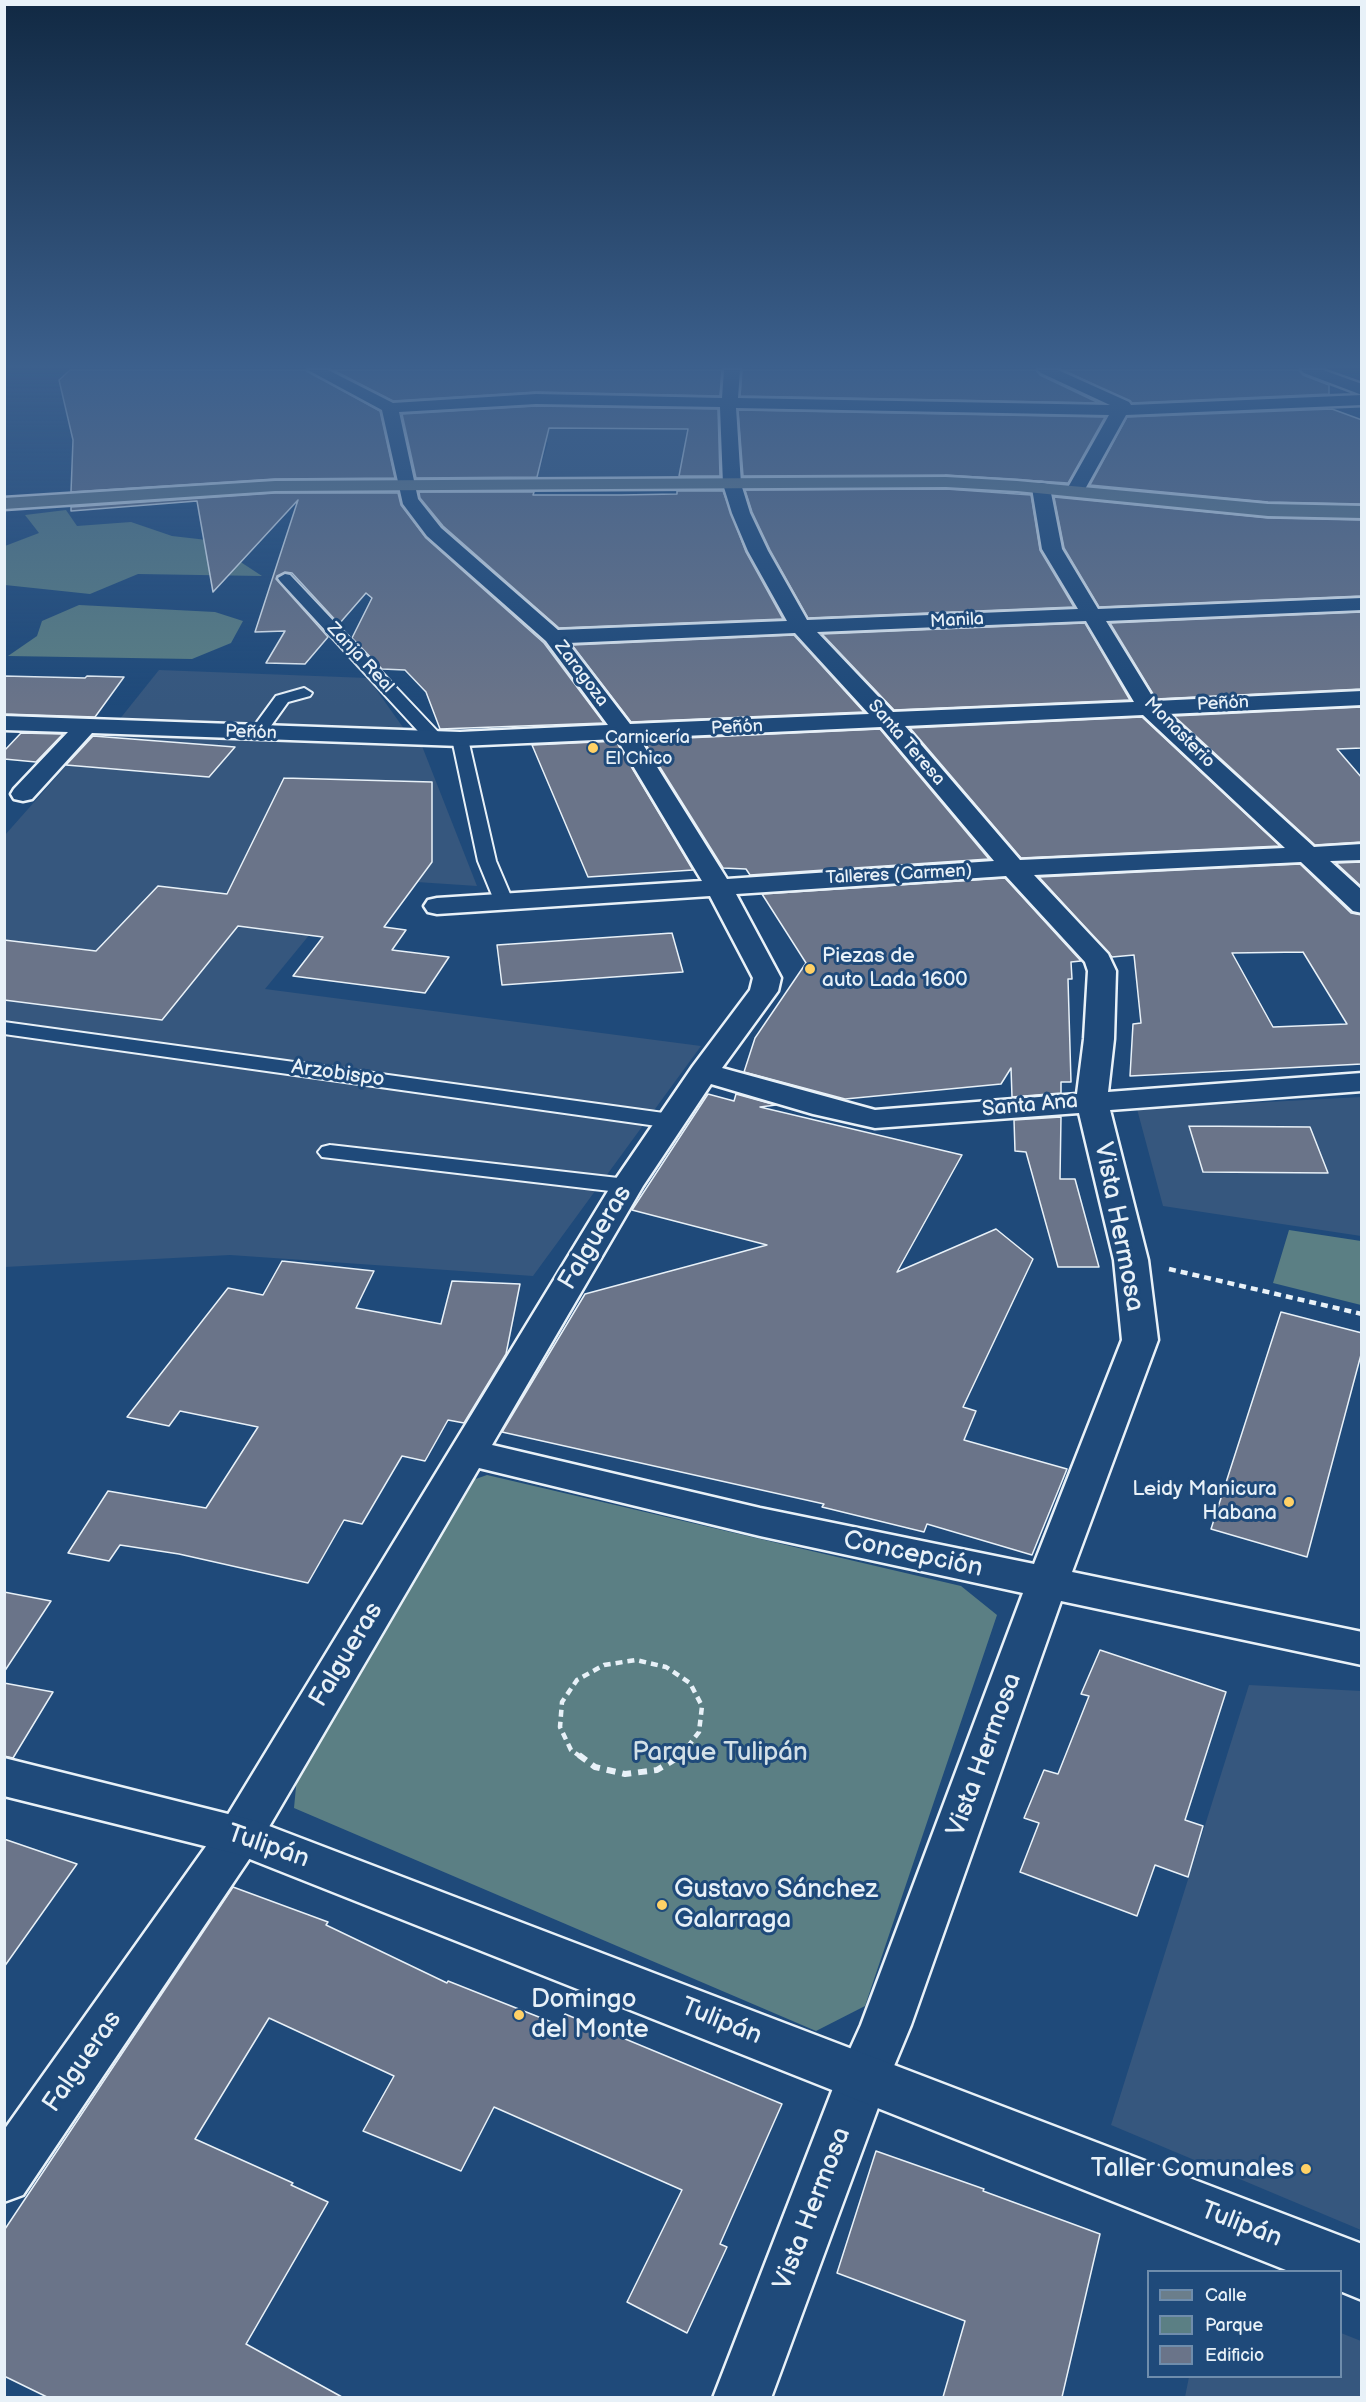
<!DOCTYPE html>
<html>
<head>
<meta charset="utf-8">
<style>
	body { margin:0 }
	#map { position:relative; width:1366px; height:2402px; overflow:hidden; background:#1f4a7a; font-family:"Balsamiq Sans",sans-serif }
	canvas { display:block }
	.frame { position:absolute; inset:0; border:6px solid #e8f1f8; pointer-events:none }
	.legend { position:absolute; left:1147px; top:2270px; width:195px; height:108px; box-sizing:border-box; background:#1f4a7a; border:2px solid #6f8dac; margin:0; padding:8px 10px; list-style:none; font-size:18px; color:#e8f1f8 }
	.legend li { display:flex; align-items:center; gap:12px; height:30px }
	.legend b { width:30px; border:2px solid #6f8dac }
</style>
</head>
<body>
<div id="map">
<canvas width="1366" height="2402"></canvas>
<div class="frame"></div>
<ul class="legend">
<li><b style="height:8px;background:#6b7e8b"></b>Calle</li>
<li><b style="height:16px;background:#5b7f84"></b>Parque</li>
<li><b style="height:16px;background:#6a7489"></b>Edificio</li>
</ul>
</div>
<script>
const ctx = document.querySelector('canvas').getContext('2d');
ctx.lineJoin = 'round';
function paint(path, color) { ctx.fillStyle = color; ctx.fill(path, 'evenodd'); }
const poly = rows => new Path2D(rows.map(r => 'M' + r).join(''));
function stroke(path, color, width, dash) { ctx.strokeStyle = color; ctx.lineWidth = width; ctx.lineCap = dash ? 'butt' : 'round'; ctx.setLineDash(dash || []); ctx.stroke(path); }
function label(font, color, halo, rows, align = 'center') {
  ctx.font = font + ' "Balsamiq Sans",sans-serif'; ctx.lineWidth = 6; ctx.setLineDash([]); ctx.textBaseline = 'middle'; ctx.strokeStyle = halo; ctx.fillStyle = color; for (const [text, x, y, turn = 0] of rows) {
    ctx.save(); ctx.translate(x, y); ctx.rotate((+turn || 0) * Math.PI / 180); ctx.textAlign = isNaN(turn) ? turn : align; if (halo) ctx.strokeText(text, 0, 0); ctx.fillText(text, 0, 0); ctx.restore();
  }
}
paint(poly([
	[532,405,690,408,682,458,682,477,537,477,548,444],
	[159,670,368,678,407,733,119,720],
	[97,731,422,746,477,886,356,878,265,989,701,1046,533,1276,230,1255,5,1267,5,835],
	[1361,1097,1361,1236,1163,1206,1137,1109],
	[1249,1685,1361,1691,1361,2230,1111,2125],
	[1341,2333,1361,2341,1361,2397,1185,2397,1189,2377,1340,2376]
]), '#36577e');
paint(poly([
	[66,510,77,526,131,522,172,536,207,540,262,576,138,574,90,594,5,585,5,546,39,533,25,515],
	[79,605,215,612,243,621,231,643,192,659,8,656,37,636,42,621],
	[1289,1230,1361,1241,1361,1305,1273,1283],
	[487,1475,961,1586,997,1615,865,2006,816,2031,294,1808,297,1776,464,1483]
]), '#5b7f84');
const building = poly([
	[70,370,306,370,380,411,395,478,275,479,71,492,73,440,59,380,70,370],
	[333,370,722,370,720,396,536,392,393,401,333,370],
	[742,370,1036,370,1040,375,1099,403,740,396,742,370],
	[1063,370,1299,370,1303,375,1329,385,1329,394,1132,403,1063,370],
	[536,406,718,409,720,476,679,476,688,429,549,428,537,477,416,478,402,414,536,406],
	[1332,409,1362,420,1362,504,1268,502,1090,485,1127,417,1332,409],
	[738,410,1105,417,1068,483,946,475,743,476,738,410],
	[946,489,1031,495,1040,550,1074,607,808,618,770,550,752,512,745,490,946,489],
	[677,491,723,491,746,552,783,619,559,628,443,526,420,498,419,492,534,492,533,495,621,495,677,494,677,491],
	[275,493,398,493,401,505,426,538,544,643,604,723,440,729,426,692,405,670,382,669,352,638,372,598,366,593,339,624,292,573,285,572,277,576,276,579,328,637,305,664,266,663,285,631,255,632,298,500,213,592,197,501,71,511,71,507,275,493],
	[1054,497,1268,518,1362,520,1362,596,1099,607,1064,548,1054,497],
	[1362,612,1362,689,1156,699,1110,623,1362,612],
	[1085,623,1130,700,894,710,822,634,1085,623],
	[794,635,864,712,631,722,572,645,794,635],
	[4,676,85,678,87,676,124,677,95,717,4,714,4,676],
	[1362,707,1362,748,1337,749,1362,778,1362,842,1315,845,1174,716,1362,707],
	[1142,717,1280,846,1021,858,910,728,1142,717],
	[880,729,989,859,750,875,746,869,723,868,643,740,880,729],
	[21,733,63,734,36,762,4,759,4,751,21,733],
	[93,736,235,747,209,777,66,765,93,736],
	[616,741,693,870,588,877,532,745,616,741],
	[284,778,432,782,432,862,384,927,406,930,392,950,449,957,425,993,293,976,323,937,238,926,162,1020,4,1000,4,940,96,951,158,886,227,894,284,778],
	[1362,862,1362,887,1336,863,1362,862],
	[1300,864,1351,913,1362,915,1362,1064,1130,1076,1133,1024,1141,1023,1134,955,1112,957,1039,877,1300,864],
	[1303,952,1347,1024,1273,1027,1232,953,1303,952],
	[1005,878,1081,961,1071,962,1072,979,1068,979,1071,1082,1061,1082,1061,1093,1012,1097,1011,1068,1001,1084,845,1099,744,1072,755,1038,806,963,762,894,1005,878],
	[672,933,683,972,502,985,497,945,672,933],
	[708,1094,734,1101,736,1094,776,1105,760,1107,962,1155,897,1272,996,1229,1033,1259,963,1407,976,1411,964,1440,1067,1469,1032,1555,927,1524,924,1532,822,1507,824,1504,502,1432,585,1294,767,1245,632,1210,708,1094],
	[1061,1117,1060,1179,1075,1179,1099,1267,1058,1267,1026,1152,1015,1151,1014,1120,1061,1117],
	[1189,1126,1310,1127,1328,1173,1203,1172,1189,1126],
	[282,1261,374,1271,356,1308,441,1324,452,1281,520,1284,506,1354,464,1423,448,1420,425,1461,402,1456,362,1524,344,1520,308,1583,179,1554,120,1545,109,1561,68,1553,108,1491,206,1508,258,1427,180,1411,169,1426,127,1417,228,1288,263,1295,282,1261],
	[1281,1312,1362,1333,1362,1351,1307,1557,1211,1529,1281,1312],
	[4,1592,51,1601,4,1672,4,1592],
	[1100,1650,1226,1692,1185,1820,1203,1826,1188,1877,1155,1865,1137,1916,1020,1872,1039,1823,1024,1818,1044,1770,1058,1774,1089,1696,1081,1694,1100,1650],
	[4,1683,53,1692,13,1758,4,1756,4,1683],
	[4,1839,77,1864,4,1967,4,1839],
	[233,1887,328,1922,326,1925,447,1983,448,1981,559,2025,565,2014,782,2104,720,2244,727,2247,687,2333,627,2302,682,2190,494,2107,461,2171,363,2131,394,2076,269,2018,195,2139,293,2183,291,2185,328,2202,246,2344,342,2397,47,2397,4,2376,5,2229,233,1887],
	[876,2151,984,2189,983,2191,1100,2234,1062,2397,943,2397,965,2321,837,2273,876,2151]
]);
paint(building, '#6a7489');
stroke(building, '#e8f1f8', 1.5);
const service = poly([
	[285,574,290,575,440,734,442,738,440,742,428,742,280,581,278,578,285,574],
	[304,688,312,693,310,696,288,702,263,737,251,737,249,733,276,696,304,688],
	[460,734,468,739,496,861,513,901,510,905,496,905,478,861,452,739,460,734],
	[4,1022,671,1114,679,1116,682,1121,679,1126,671,1128,4,1034,4,1022],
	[330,1145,627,1179,635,1181,639,1186,635,1191,627,1193,322,1157,318,1152,322,1147,330,1145]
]);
const minor = poly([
	[308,370,328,370,393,403,536,394,722,398,724,370,740,370,738,398,1110,405,1041,373,1038,370,1058,370,1129,402,1131,405,1362,395,1362,405,1126,415,1084,491,1081,495,1075,496,1069,495,1066,491,1109,415,736,408,741,484,750,513,768,551,807,620,1078,609,1042,549,1032,488,1035,484,1041,483,1047,484,1050,488,1062,549,1098,609,1362,598,1362,610,1106,621,1155,701,1362,691,1362,705,1168,714,1314,847,1362,844,1362,860,1330,861,1362,890,1362,913,1353,911,1301,862,1034,875,1108,954,1116,971,1114,1039,1108,1092,1362,1073,1362,1091,1110,1110,1148,1260,1158,1340,1072,1572,1362,1632,1362,1665,1061,1601,911,2025,889,2078,771,2398,713,2398,837,2078,861,2025,1023,1593,760,1536,479,1468,256,1849,23,2195,4,2202,4,2130,224,1821,611,1186,693,1066,750,990,753,978,710,896,437,914,428,912,424,906,428,900,437,898,702,881,617,739,460,746,92,733,32,799,23,801,14,799,11,794,14,789,68,732,4,730,4,716,460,732,608,725,546,641,427,536,403,504,382,410,308,370],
	[536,404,720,407,723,484,732,513,748,551,787,621,558,630,441,528,418,499,399,412,536,404],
	[1086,621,1134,702,893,712,817,632,1086,621],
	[795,633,869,714,630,724,568,643,795,633],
	[1143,715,1285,848,1020,860,905,726,1143,715],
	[881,727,994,861,727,879,639,738,881,727],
	[1006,876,1085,962,1088,971,1084,1039,1077,1094,875,1110,722,1068,778,991,781,978,736,894,1006,876],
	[711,1084,813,1114,875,1128,1079,1113,1114,1260,1122,1340,1034,1564,760,1508,492,1445,643,1186,711,1084],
	[1301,370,1323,370,1362,384,1362,395,1304,373,1301,370]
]);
const tertiary = poly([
	[4,1758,256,1821,1362,2244,1362,2300,1340,2291,1340,2272,1291,2272,237,1854,4,1796,4,1758]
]);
const primary = poly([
	[946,477,1017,481,1268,504,1362,506,1362,518,1268,516,1017,491,946,487,275,491,4,509,4,498,275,481,946,477]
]);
stroke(service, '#e8f1f8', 4);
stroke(minor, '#e8f1f8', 5);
stroke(tertiary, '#e8f1f8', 5);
stroke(primary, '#e8f1f8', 5);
stroke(poly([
	[1169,1269,1362,1314],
	[581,1757,571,1750,560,1727,562,1702,577,1680,604,1665,636,1660,666,1667,690,1683,702,1706,699,1732,680,1757]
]), '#e8f1f8', 4.5, [7, 5]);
stroke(poly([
	[579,1755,595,1767,625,1774,657,1770,682,1755]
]), '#e8f1f8', 6, [9, 7]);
paint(service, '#1f4a7a');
paint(minor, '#1f4a7a');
paint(tertiary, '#1f4a7a');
paint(primary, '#6b7e8b');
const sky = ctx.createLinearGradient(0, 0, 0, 706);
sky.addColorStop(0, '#112943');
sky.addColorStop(0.52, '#3c608d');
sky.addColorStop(1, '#3c608d00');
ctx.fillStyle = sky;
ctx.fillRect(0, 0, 1366, 706);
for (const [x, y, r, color] of [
	[593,748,6,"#ffd166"],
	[810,969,6,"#ffd166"],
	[1289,1502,6,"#ffd166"],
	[662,1905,6,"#ffd166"],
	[519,2015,6,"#ffd166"],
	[1306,2169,6,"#ffd166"]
]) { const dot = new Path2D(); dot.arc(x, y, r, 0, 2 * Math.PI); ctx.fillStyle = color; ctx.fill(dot); stroke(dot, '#1f4a7a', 2); }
label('18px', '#e8f1f8', '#1f4a7a', [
	["Manila",957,621,-3],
	["Zanja Real",360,658,47],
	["Zaragoza",581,674,53],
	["Peñón",1223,704,-3],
	["Peñón",737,728,-3],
	["Peñón",251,733,2],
	["Monasterio",1179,733,45],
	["Santa Teresa",906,743,49],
	["Talleres (Carmen)",899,875,-3]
]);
label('18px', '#e8f1f8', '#1f4a7a', [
	["Carnicería",605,738],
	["El Chico",605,759]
], 'left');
label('21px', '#e8f1f8', '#1f4a7a', [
	["Piezas de",822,957],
	["auto Lada 1600",822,981],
	["Leidy Manicura",1277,1490,"right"],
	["Habana",1277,1514,"right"]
], 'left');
label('21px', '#e8f1f8', '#1f4a7a', [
	["Arzobispo",338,1074,8],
	["Santa Ana",1030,1106,-5]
]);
label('26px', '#e8f1f8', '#1f4a7a', [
	["Vista Hermosa",1118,1227,79],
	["Falgueras",596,1238,-59],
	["Concepción",913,1555,12],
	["Falgueras",347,1655,-59],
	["Vista Hermosa",985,1755,-70],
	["Tulipán",268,1847,19],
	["Tulipán",721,2022,22],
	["Falgueras",83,2062,-55],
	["Vista Hermosa",813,2209,-69],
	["Tulipán",1241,2225,21]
]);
label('26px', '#d3e0e7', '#1f4a7a', [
	["Parque Tulipán",720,1753]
]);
label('26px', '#e8f1f8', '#1f4a7a', [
	["Gustavo Sánchez",674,1890],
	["Galarraga",674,1920],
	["Domingo",531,2000],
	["del Monte",531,2030],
	["Taller Comunales",1294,2169,"right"]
], 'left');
</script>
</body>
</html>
